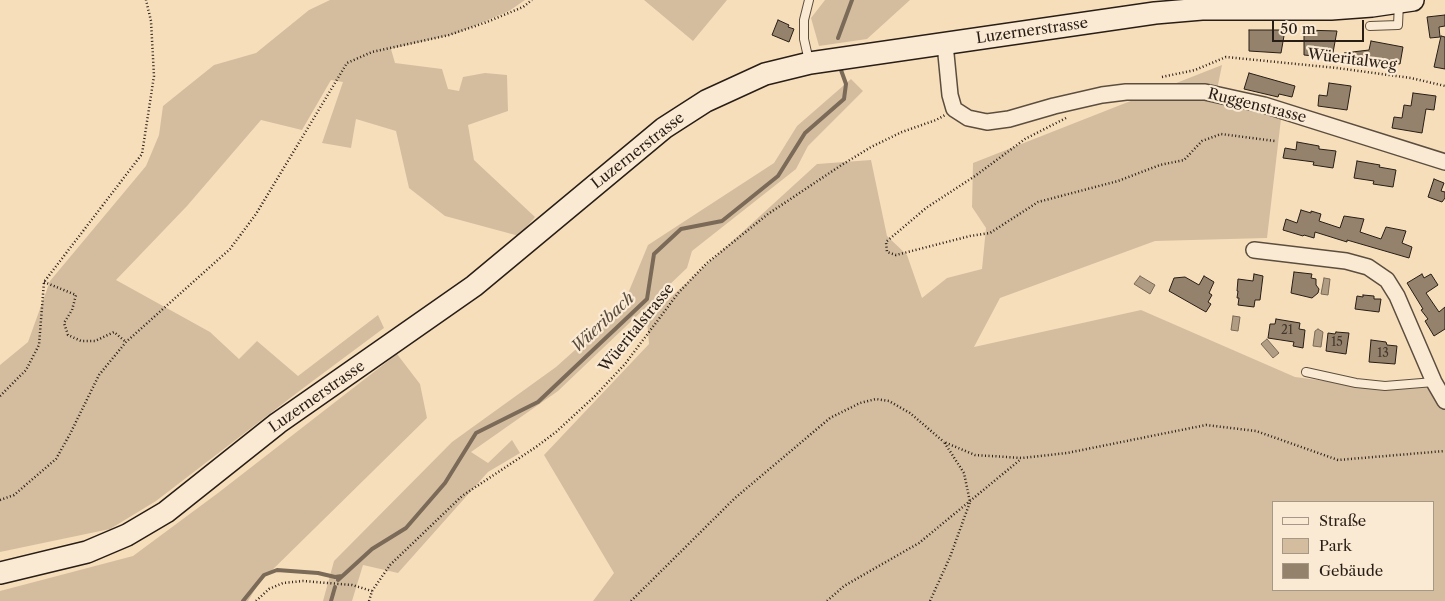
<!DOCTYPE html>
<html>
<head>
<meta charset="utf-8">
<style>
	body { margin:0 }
	#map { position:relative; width:1445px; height:601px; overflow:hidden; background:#f7debb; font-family:"Libre Caslon Text",serif }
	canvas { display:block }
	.legend { position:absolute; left:1272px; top:501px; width:162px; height:90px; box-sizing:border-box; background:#faead3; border:1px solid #a69887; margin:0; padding:6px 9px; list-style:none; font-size:15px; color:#281e16 }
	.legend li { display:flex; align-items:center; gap:10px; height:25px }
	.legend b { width:25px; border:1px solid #a69887 }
	.scale { position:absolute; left:1272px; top:20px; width:92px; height:22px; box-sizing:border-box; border:2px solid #281e16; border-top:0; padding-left:6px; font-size:15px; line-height:18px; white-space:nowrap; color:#281e16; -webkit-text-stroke:4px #faead3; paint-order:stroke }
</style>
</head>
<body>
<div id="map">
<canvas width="1445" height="601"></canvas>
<ul class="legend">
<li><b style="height:6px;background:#faead3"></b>Straße</li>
<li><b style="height:14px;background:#d4bd9f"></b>Park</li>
<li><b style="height:14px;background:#94826c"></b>Gebäude</li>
</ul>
<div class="scale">50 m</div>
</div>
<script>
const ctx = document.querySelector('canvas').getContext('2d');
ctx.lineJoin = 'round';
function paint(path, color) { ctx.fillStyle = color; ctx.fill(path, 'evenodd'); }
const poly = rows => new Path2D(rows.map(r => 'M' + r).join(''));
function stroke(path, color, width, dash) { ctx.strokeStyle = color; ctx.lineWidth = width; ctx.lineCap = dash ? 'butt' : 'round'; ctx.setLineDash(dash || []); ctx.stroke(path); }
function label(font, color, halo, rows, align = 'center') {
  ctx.font = font + ' "Libre Caslon Text",serif'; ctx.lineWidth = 4.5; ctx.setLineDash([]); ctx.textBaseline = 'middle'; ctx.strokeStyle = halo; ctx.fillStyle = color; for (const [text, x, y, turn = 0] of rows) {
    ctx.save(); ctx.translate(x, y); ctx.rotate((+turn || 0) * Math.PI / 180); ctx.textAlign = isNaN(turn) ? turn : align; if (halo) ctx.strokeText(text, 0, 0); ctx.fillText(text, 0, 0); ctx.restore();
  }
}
paint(poly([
	[330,0,525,0,509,11,455,34,391,49,395,63,442,69,448,89,459,91,463,77,485,73,507,75,508,111,468,125,474,160,535,217,519,236,445,216,409,188,396,131,356,119,351,148,322,143,343,82,331,80,302,130,261,120,187,206,116,280,210,332,239,359,257,341,298,376,378,315,384,328,302,389,156,501,110,529,0,552,0,365,28,342,50,281,146,166,159,135,163,106,214,65,256,53,309,10],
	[644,0,727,0,693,41],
	[825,0,910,0,867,39,819,46,811,18],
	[1222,65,1215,100,1281,119,1267,238,1155,241,1000,298,974,347,1141,310,1295,377,1387,389,1445,385,1445,601,593,601,614,573,544,455,649,344,647,319,817,164,871,160,887,236,907,255,922,298,947,278,982,269,986,228,972,207,973,163],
	[1274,502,1434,502,1434,590,1274,590],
	[851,79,863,91,808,146,796,169,692,251,687,268,558,391,471,452,488,463,512,440,520,453,488,472,398,573,363,565,352,601,323,601,334,561,452,442,556,367,622,308,648,245,774,163,797,126],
	[397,354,420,384,427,418,259,583,248,601,0,601,0,591,133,556,218,493]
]), '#d4bd9f');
const water = poly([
	[1140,276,1155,285,1150,294,1134,284,1140,276],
	[1324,278,1330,279,1328,295,1321,294,1324,278],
	[1233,316,1240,317,1238,331,1231,330,1233,316],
	[1318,329,1323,332,1321,347,1313,346,1315,331,1318,329],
	[1267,339,1279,353,1273,358,1261,344,1267,339]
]);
paint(water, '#b19d83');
stroke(water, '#7a6a57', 1);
stroke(poly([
	[838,38,852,0],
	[338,580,372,549,406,528,445,483,476,433,538,402,647,299,654,254,681,229,722,221,778,176,805,133,844,99,846,84,841,70],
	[243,601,264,575,277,570,318,573,335,577,342,576],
	[331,601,335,587]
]), '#7a6a57', 4);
const building = poly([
	[1445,15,1445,26,1439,27,1440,37,1430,38,1427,17,1445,15],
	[778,20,789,25,788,27,794,29,789,42,772,35,778,20],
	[1249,30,1285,30,1281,53,1249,51,1249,30],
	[1304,30,1337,31,1332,58,1304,55,1304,30],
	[1441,36,1445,37,1445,69,1434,67,1441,36],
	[1371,41,1403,47,1400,64,1344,56,1344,53,1369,50,1371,41],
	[1249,73,1295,86,1292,97,1279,94,1278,97,1244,89,1249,73],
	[1329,83,1351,86,1347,110,1318,106,1319,95,1327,96,1329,83],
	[1413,93,1436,96,1434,110,1426,109,1422,133,1392,128,1394,117,1402,118,1404,105,1411,106,1413,93],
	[1297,142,1319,146,1319,149,1336,151,1333,168,1313,165,1314,162,1283,158,1285,148,1296,150,1297,142],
	[1357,161,1380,165,1379,167,1396,170,1393,187,1373,184,1374,181,1354,178,1357,161],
	[1434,179,1444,183,1441,191,1445,192,1445,198,1442,202,1428,197,1434,179],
	[1301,210,1311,213,1311,211,1321,214,1319,221,1340,228,1344,216,1364,219,1360,232,1381,239,1386,227,1406,231,1402,243,1412,247,1409,258,1347,240,1347,242,1315,232,1314,238,1304,235,1303,236,1283,230,1286,219,1297,223,1301,210],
	[1294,272,1312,274,1311,278,1316,279,1316,285,1319,289,1318,293,1312,298,1291,293,1294,272],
	[1254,274,1263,276,1260,300,1255,300,1254,307,1238,305,1239,298,1237,298,1238,291,1237,291,1238,279,1253,281,1254,274],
	[1422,274,1424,278,1431,274,1438,285,1426,293,1439,312,1445,307,1445,329,1434,336,1425,321,1428,319,1421,310,1423,309,1407,283,1422,274],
	[1204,276,1214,282,1209,293,1212,295,1208,302,1211,304,1206,312,1169,291,1174,278,1185,277,1199,285,1204,276],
	[1363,295,1374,296,1374,299,1381,299,1379,312,1355,309,1357,296,1363,297,1363,295],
	[1276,319,1300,323,1299,329,1305,330,1303,348,1293,346,1294,342,1268,338,1270,324,1275,324,1276,319],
	[1336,332,1349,333,1346,354,1326,351,1328,333,1335,334,1336,332],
	[1371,340,1386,342,1387,345,1397,346,1395,364,1369,362,1371,340]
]);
paint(building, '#94826c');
stroke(building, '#281e16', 1);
const service = poly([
	[809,0,804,20,804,39,809,61],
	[1370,26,1398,25,1399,3],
	[1306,372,1356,383,1385,386,1434,382]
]);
const minor = poly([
	[945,44,950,95,954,109,968,118,987,122,1009,119,1054,106,1102,95,1126,92,1205,92,1264,105,1445,162],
	[1254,250,1346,261,1368,267,1387,280,1397,296,1434,382,1445,401]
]);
const secondary = poly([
	[0,573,87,552,127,535,166,512,278,423,474,286,664,128,706,101,765,74,810,63,1155,13,1202,9,1331,9,1372,6,1413,0]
]);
stroke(service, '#5c4e3f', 10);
stroke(minor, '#5c4e3f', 18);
stroke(secondary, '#281e16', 24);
stroke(poly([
	[1162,77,1195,70,1226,57,1337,68,1411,78,1445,86],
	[1066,118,1025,139,975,176,926,208,886,242,887,252,896,255,970,236,990,233,1038,202,1118,181,1160,165,1184,160,1202,141,1221,134,1275,141],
	[44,282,76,295,72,310,64,323,68,335,81,341,95,341,114,332,126,342],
	[0,396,26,370,39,345,44,282,142,154,154,76,151,21,146,0],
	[0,500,14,495,56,459,70,434,99,375,126,342,230,249,256,214,347,63,372,52,449,35,487,22,523,7,532,0],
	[256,601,269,589,283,583,303,581,352,585,372,591],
	[369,601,372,591,390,565,462,496,536,447,556,432,594,397,625,364,679,292,707,263,768,214,840,166,871,147,902,132,936,120,945,115],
	[631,601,735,498,830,418,860,403,876,399,889,401,910,413,944,442],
	[827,601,844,586,919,543,1021,459],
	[930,601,950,557,970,502,964,473,944,442,975,455,1022,458,1067,453,1206,425,1256,431,1338,460,1445,451]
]), '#281e16', 2.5, [1, 2.5]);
stroke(service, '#faead3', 8);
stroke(minor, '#faead3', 15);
stroke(secondary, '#faead3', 21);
label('12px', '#43372c', null, [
	["21",1287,331],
	["15",1337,343],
	["13",1383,354]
]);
label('15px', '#281e16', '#faead3', [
	["Luzernerstrasse",1032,31,-8],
	["Wüeritalweg",1352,60,7],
	["Ruggenstrasse",1257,106,14],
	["Luzernerstrasse",638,151,-38],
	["Wüeritalstrasse",637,328,-51],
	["Luzernerstrasse",317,397,-35]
]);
label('italic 16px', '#584a3c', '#faead3', [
	["Wüeribach",603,323,-43]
]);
</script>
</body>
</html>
